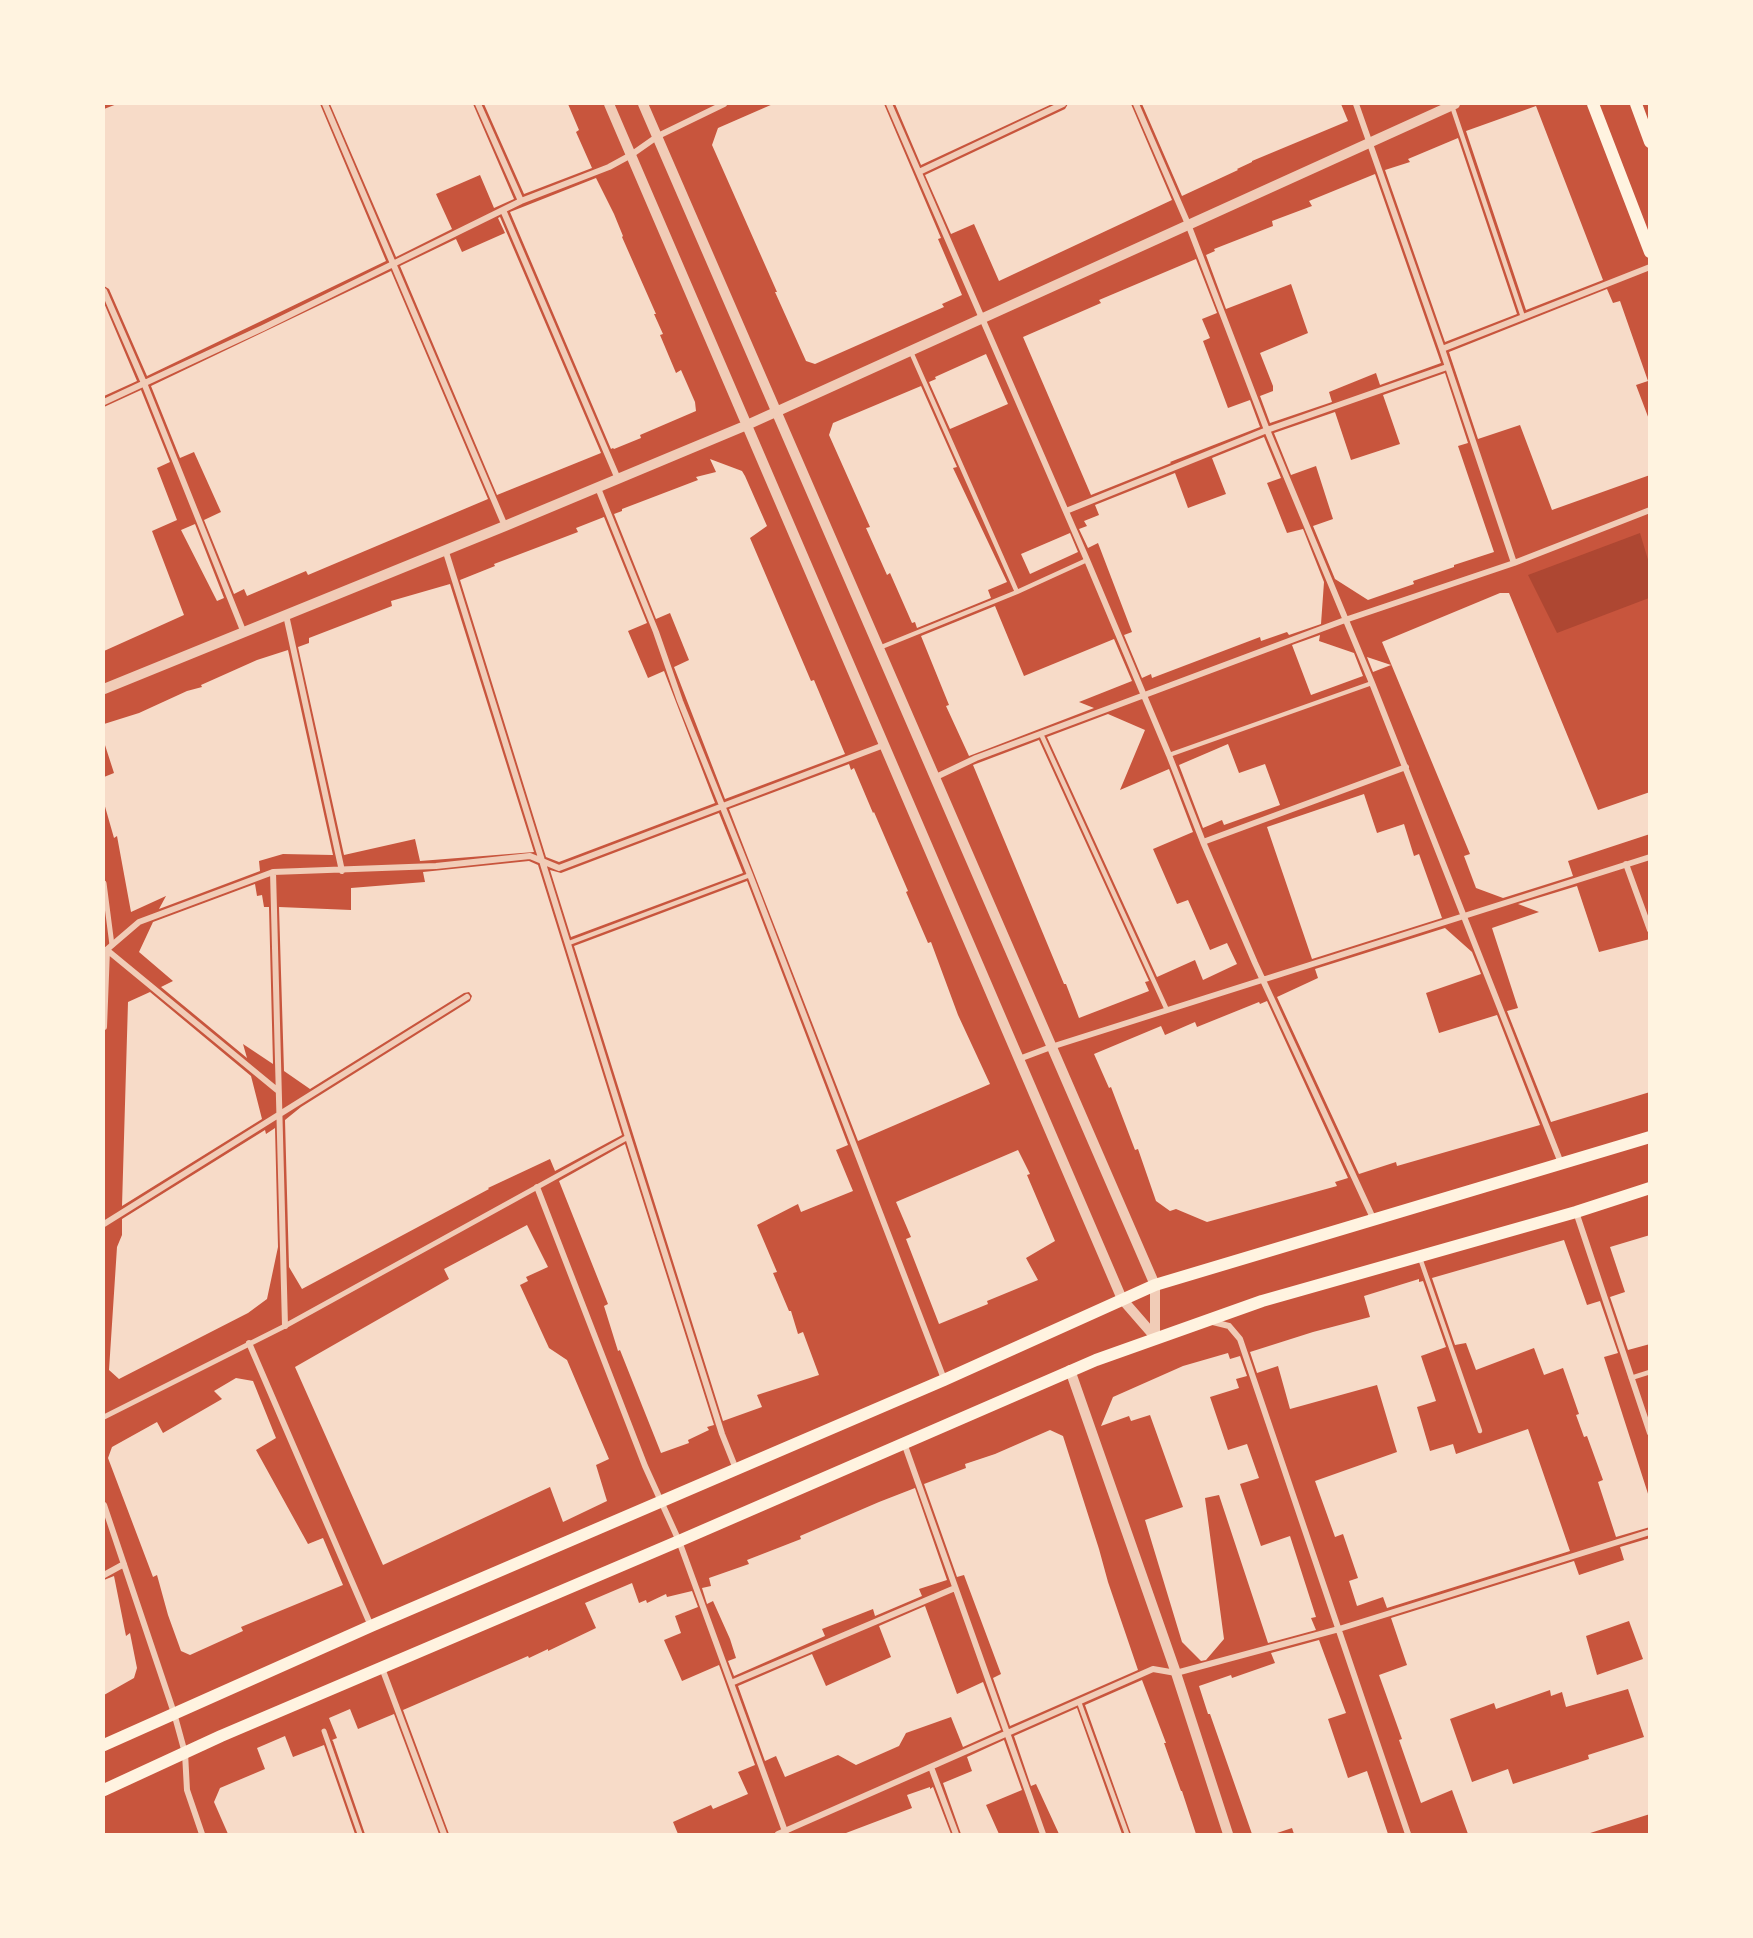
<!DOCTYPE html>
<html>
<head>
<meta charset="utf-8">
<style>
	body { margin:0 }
	#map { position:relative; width:1753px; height:1938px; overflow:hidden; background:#c8553d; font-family:"Asap Condensed",sans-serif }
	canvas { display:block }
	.frame { position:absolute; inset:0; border:105px solid #fff3e0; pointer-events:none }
</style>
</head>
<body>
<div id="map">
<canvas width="1753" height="1938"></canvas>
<div class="frame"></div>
</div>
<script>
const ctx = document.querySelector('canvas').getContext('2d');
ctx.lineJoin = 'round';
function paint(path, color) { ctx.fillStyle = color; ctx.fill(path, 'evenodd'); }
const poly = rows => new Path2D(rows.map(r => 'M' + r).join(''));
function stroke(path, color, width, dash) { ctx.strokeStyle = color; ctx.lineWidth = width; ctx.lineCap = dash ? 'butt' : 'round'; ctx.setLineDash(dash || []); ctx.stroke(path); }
paint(poly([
	[1640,533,1649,563,1649,598,1557,633,1528,575]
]), '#ae4732');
paint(poly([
	[117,104,320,104,386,261,147,376,109,289,104,286,104,109],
	[330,104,473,104,514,199,494,208,480,175,436,194,452,229,396,257],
	[484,104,568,104,579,130,576,132,592,168,524,194],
	[773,104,884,104,941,238,938,239,962,295,942,304,944,307,815,364,806,361,775,292,777,292,712,145,718,128],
	[895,104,1052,104,921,165],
	[1068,104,1131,104,1172,200,999,281,974,224,951,234,925,175,1065,109],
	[1142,104,1341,104,1348,121,1252,161,1252,162,1237,169,1238,170,1182,196],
	[1536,106,1603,280,1526,310,1466,131],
	[1458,138,1517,314,1445,342,1385,170,1410,162,1408,159],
	[1375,174,1441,363,1380,385,1376,373,1329,392,1332,402,1270,423,1260,396,1273,391,1273,386,1260,353,1308,333,1291,284,1226,309,1206,255,1215,251,1214,249,1273,226,1272,221,1312,206,1309,201],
	[596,178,614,214,623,236,622,237,656,314,654,314,663,334,660,335,676,373,681,370,695,402,696,411,640,435,641,438,614,449,613,448,611,449,510,212],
	[500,217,601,453,497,495,400,266,456,239,462,252,505,233,498,218],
	[1196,259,1217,313,1202,319,1210,338,1203,341,1228,408,1250,400,1260,427,1170,462,1171,463,1091,495,1023,337,1101,303,1099,300],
	[391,271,488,499,308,575,306,571,247,596,244,589,234,594,204,520,221,512,194,452,180,458,151,386],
	[1607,289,1613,303,1620,301,1648,381,1636,385,1650,422,1650,475,1552,510,1520,425,1478,439,1449,352],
	[104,303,137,381,104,396],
	[986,354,1008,404,950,429,929,382,936,379,935,377],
	[1445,373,1468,443,1458,446,1494,552,1454,565,1454,567,1413,581,1414,584,1368,600,1335,579,1313,526,1333,519,1316,466,1291,475,1274,433,1335,412,1351,460,1400,444,1383,395],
	[921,386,957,467,953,468,1007,582,988,590,991,598,917,628,915,622,912,623,890,573,887,575,866,528,870,527,829,435,833,423],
	[141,390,170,462,157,468,177,520,152,531,184,615,104,651,104,407],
	[1264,437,1281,478,1267,483,1287,533,1303,529,1324,582,1321,624,1289,635,1287,632,1261,641,1260,637,1152,678,1151,674,1142,678,1124,635,1132,632,1098,543,1088,548,1079,529,1087,526,1084,521,1099,515,1095,505,1175,473,1188,508,1226,494,1212,458],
	[710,459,742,471,745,476,767,526,750,538,811,681,814,680,845,754,725,799,674,667,689,660,670,613,656,619,614,514,622,511,622,509,698,480,696,477,716,472],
	[604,517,647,623,628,631,648,678,664,671,715,803,559,862,546,857,460,580,495,566,494,564,578,532,576,528],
	[195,524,224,598,217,601,181,530],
	[1070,533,1078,552,1030,574,1021,554],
	[450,584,534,852,420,861,415,839,344,855,298,647,309,643,309,638,392,606,391,601],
	[1500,593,1509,593,1598,810,1650,792,1650,834,1568,861,1573,876,1503,898,1476,888,1464,856,1470,854,1382,642],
	[995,606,1024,676,1114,639,1132,681,1079,702,1094,708,969,756,946,706,949,705,921,636],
	[1320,635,1319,641,1354,653,1363,676,1311,695,1292,645],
	[288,650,333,855,283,854,259,861,260,871,159,909,166,896,131,912,117,836,114,838,104,803,104,777,114,773,104,742,104,724,139,713,187,691,202,687,201,685,257,660],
	[1367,657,1391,665,1373,672],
	[1108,714,1145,730,1120,790,1169,769,1193,832,1153,849,1177,904,1188,900,1210,950,1227,943,1237,964,1203,980,1195,960,1157,977,1047,737],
	[1039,740,1149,981,1145,982,1149,991,1079,1018,1066,984,1064,984,973,765],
	[1228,744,1239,773,1265,764,1280,805,1224,825,1222,820,1203,828,1179,765],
	[849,764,851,770,854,768,873,813,874,812,908,891,906,892,928,943,931,942,958,1015,990,1084,858,1141,729,809],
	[1364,794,1377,833,1404,824,1414,856,1419,854,1442,918,1312,959,1267,827],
	[719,813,743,873,571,937,550,870,561,873],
	[529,861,538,865,622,1135,555,1171,550,1159,488,1188,489,1189,302,1289,289,1267,285,1120,301,1107,470,1001,472,996,469,992,464,993,310,1089,284,1071,279,907,351,910,351,888,425,882,423,872],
	[747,881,848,1145,836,1150,853,1191,801,1212,798,1204,757,1225,777,1272,773,1273,789,1311,791,1311,798,1334,803,1332,819,1375,757,1395,762,1407,723,1421,574,946],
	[255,884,257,896,262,895,264,907,269,907,273,1064,243,1044,247,1058,161,987,173,981,139,952,153,922],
	[1577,886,1599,952,1650,939,1650,1092,1551,1122,1507,1011,1518,1008,1492,928,1539,912,1518,904],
	[1445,928,1472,952,1481,974,1426,993,1439,1033,1497,1015,1540,1125,1397,1166,1396,1162,1359,1174,1277,997,1318,978,1315,969],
	[150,992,251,1076,262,1119,122,1206,128,1002],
	[1267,1001,1348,1178,1335,1182,1337,1186,1207,1222,1176,1209,1170,1211,1156,1201,1138,1149,1135,1150,1111,1087,1109,1088,1094,1054,1161,1026,1165,1035,1195,1022,1197,1027,1259,1002,1260,1004],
	[275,1128,278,1247,267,1299,248,1313,119,1379,109,1370,117,1247,122,1235,122,1219,265,1130,266,1134],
	[625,1144,714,1425,707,1427,709,1430,688,1440,689,1443,661,1453,620,1350,618,1351,604,1306,608,1304,559,1181],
	[1018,1150,1030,1174,1027,1175,1055,1241,1026,1258,1038,1280,987,1301,988,1304,939,1324,906,1239,911,1237,896,1202],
	[527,1225,548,1267,526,1277,528,1281,520,1285,549,1348,567,1360,609,1459,596,1465,607,1501,563,1522,550,1487,383,1565,295,1367,449,1279,444,1269],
	[1650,1235,1650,1344,1628,1350,1610,1297,1625,1292,1610,1247],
	[1564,1240,1587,1305,1600,1301,1618,1353,1604,1357,1650,1500,1650,1527,1616,1537,1598,1482,1603,1480,1587,1436,1584,1437,1576,1415,1579,1414,1563,1368,1544,1375,1534,1348,1476,1370,1466,1343,1455,1345,1432,1278],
	[1419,1279,1419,1282,1423,1281,1446,1347,1421,1356,1436,1401,1417,1407,1430,1451,1453,1444,1456,1454,1528,1429,1570,1551,1387,1608,1383,1597,1357,1606,1349,1581,1358,1578,1343,1534,1335,1537,1315,1481,1397,1452,1377,1385,1290,1409,1278,1366,1257,1373,1250,1352,1313,1332,1370,1317,1364,1296],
	[1228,1353,1230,1359,1240,1356,1247,1376,1236,1379,1239,1388,1210,1397,1228,1450,1247,1444,1259,1478,1240,1484,1261,1546,1290,1536,1316,1617,1311,1618,1316,1630,1268,1643,1219,1495,1205,1498,1224,1639,1206,1660,1201,1661,1182,1642,1145,1520,1183,1507,1150,1415,1131,1421,1129,1416,1101,1426,1113,1397,1183,1366],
	[236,1378,253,1381,276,1438,256,1450,308,1544,323,1538,343,1585,241,1627,243,1631,190,1655,181,1651,168,1615,157,1575,153,1577,108,1458,112,1447,157,1422,163,1433,222,1399,214,1391],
	[1050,1430,1063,1436,1099,1549,1108,1582,1138,1670,1010,1726,993,1678,1001,1674,964,1575,957,1577,924,1484,966,1468,965,1464,995,1454],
	[915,1488,947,1580,919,1589,922,1596,875,1616,873,1609,822,1629,825,1636,734,1676,728,1661,736,1658,730,1639,713,1601,707,1604,702,1588,711,1586,709,1578,749,1564,747,1560,801,1539,800,1536,879,1502],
	[1650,1538,1650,1814,1587,1834,1468,1834,1452,1790,1421,1803,1399,1740,1402,1739,1379,1675,1407,1665,1391,1618,1574,1561,1579,1575,1624,1560,1620,1547],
	[1629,1621,1643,1659,1597,1675,1586,1636],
	[1628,1689,1644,1737,1588,1755,1589,1759,1513,1784,1508,1769,1472,1782,1450,1719,1494,1703,1496,1709,1550,1690,1551,1696,1562,1692,1566,1707],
	[114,1576,126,1636,130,1633,137,1668,134,1678,104,1695,104,1580],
	[632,1583,639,1603,646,1600,647,1603,666,1594,667,1597,692,1591,698,1607,675,1616,681,1633,664,1640,682,1681,719,1665,755,1765,738,1772,748,1794,713,1809,711,1805,673,1822,678,1834,449,1834,403,1710,528,1656,529,1658,548,1649,548,1651,596,1628,585,1603],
	[925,1606,957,1694,983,1682,1001,1730,963,1747,951,1717,906,1733,899,1746,856,1765,838,1755,785,1777,776,1756,765,1761,738,1686,812,1654,826,1686,891,1657,879,1626],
	[1319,1640,1346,1713,1328,1719,1348,1778,1367,1771,1388,1834,1294,1834,1292,1828,1274,1834,1252,1834,1210,1714,1208,1714,1199,1686,1231,1675,1232,1678,1275,1663,1271,1653],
	[1142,1680,1166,1743,1164,1743,1181,1791,1182,1791,1196,1834,1131,1834,1085,1705],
	[1077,1708,1122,1834,1059,1834,1036,1784,1031,1786,1014,1736],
	[350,1709,358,1729,394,1714,439,1834,365,1834,333,1741,332,1740,337,1738,329,1718],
	[285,1736,293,1757,324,1745,355,1834,228,1834,214,1802,220,1788,265,1769,257,1748],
	[1004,1740,1022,1790,986,1805,999,1834,961,1834,943,1783,972,1771,967,1757],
	[930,1787,930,1789,933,1787,951,1834,846,1834,846,1833,912,1808,907,1795]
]), '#f7dbc8');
stroke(poly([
	[1452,106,1523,317],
	[911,352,1017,592],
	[879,648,1017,592,1087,560],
	[1041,734,1167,1010],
	[1169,755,1372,683],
	[569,943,750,875],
	[1420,1258,1480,1431],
	[1631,1378,1650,1372],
	[1079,1702,1127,1834]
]), '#f1ccb7', 4.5);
stroke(poly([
	[104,883,112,945],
	[104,1417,285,1326,628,1137],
	[324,1731,360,1834]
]), '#f1ccb7', 5);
stroke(poly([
	[325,104,505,526],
	[478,104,521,201],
	[889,104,1087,560,1169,755,1203,842,1255,963,1373,1218],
	[1136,104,1188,224,1267,430,1372,683,1561,1163],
	[1356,104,1442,349,1514,563],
	[919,172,1063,104],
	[503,210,618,479],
	[104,291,144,383,244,633],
	[1442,349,1650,267],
	[104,402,263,328,521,201,609,167,631,155,658,136,724,104],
	[598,488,656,632,680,701,750,875,944,1379],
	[1066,511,1267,430,1447,367],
	[445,549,628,1137,722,1434,736,1469],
	[286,615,342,871],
	[936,777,976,758,1345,620,1514,563,1650,510],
	[1203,842,1406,767],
	[1626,864,1650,930],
	[273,872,285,1326],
	[107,950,277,1090],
	[104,952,139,922,273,872,436,866,530,856,559,868,884,745],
	[104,1027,107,950],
	[1019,1059,1051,1047,1650,857],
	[537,1187,645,1466,679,1541,786,1834],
	[1576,1212,1650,1433],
	[104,1224,467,997],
	[1213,1322,1229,1326,1240,1339,1408,1834],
	[249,1343,371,1626],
	[904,1443,1043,1834],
	[104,1505,174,1713,185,1753,187,1790,202,1834],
	[104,1575,124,1564],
	[382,1668,444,1834],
	[731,1683,955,1588],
	[931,1767,956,1834],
	[778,1834,1153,1669,1176,1673,1339,1629,1650,1532]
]), '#f1ccb7', 6);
stroke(poly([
	[609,104,1122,1299,1155,1337],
	[643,104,1155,1285,1155,1337],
	[104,689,505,526,747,425,1455,104],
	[1070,1370,1176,1673,1228,1834]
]), '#f1ccb7', 10);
stroke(poly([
	[1593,104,1650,252],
	[1636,104,1650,142],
	[104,1745,371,1626,944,1380,1155,1285,1650,1137],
	[104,1790,221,1736,679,1541,1096,1360,1262,1301,1576,1212,1650,1188]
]), '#fff3e0', 12);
</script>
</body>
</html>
